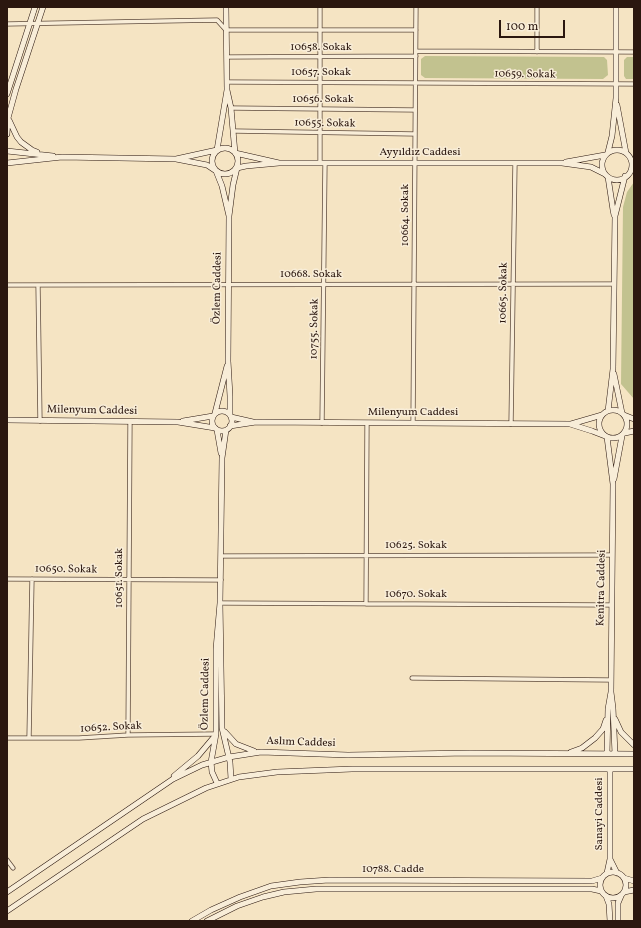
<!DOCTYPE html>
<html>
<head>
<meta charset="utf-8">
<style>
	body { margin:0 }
	#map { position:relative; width:641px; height:928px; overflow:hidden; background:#f5e4c3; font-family:Vollkorn,serif }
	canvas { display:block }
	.frame { position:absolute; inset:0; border:8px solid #2b170f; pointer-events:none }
	.scale { position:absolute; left:499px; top:20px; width:66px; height:18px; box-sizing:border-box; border:2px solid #2b170f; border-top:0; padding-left:5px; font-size:12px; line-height:14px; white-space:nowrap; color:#2b170f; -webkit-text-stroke:3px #f8edd8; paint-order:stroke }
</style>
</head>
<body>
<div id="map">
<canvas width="641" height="928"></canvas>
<div class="frame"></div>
<div class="scale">100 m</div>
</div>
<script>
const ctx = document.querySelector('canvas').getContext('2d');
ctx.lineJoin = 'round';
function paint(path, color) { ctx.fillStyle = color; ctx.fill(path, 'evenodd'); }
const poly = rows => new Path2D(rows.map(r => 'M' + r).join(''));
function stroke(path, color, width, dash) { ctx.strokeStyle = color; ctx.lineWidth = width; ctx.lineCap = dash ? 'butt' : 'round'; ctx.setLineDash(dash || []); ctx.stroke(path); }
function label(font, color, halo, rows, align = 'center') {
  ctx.font = font + ' Vollkorn,serif'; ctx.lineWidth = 3; ctx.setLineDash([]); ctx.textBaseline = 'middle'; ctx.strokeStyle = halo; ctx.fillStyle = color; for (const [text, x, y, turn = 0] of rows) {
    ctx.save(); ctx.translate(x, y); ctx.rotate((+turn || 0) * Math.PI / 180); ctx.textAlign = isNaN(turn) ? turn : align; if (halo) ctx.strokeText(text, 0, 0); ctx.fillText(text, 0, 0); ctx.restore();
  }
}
paint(poly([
	[425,56,604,57,607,60,608,75,603,79,425,78,421,75,421,59],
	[627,57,634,57,634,79,626,79,624,76,624,60],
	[634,182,634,399,621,384,623,207,627,192]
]), '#c2c28f');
const street = poly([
	[7,24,217,20,226,30,416,30],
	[416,51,634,52],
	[537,52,537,7],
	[227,57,416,56],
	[227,82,634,84],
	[231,108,415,110],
	[234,131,415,134],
	[320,163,320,7],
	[7,285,614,284],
	[38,285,40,421],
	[322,423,325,163],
	[413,423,416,7],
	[511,424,515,163],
	[221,556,612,555],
	[7,579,221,580],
	[220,603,611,605],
	[366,604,367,423],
	[412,678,610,680],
	[128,735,130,422],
	[7,738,79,738,128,735,216,734],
	[29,738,32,579],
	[7,860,13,868]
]);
const secondary = poly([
	[226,7,227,90],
	[227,90,231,108,235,153,279,163,246,166,237,168,233,185,229,216,222,186,216,171,207,165,176,159,217,150,227,90],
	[7,94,35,7],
	[617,105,626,153],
	[9,120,17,137,21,142,32,150,37,152],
	[7,134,8,118,16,89,43,7],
	'212 161a13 13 0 1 1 26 0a13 13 0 1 1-26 0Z',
	'602 165a15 15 0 1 1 30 0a15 15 0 1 1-30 0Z',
	[7,151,53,156],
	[608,152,612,136,616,98,616,7],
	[566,162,605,155],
	[7,163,62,157,176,159],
	[279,163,562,163,591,167,605,174],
	[608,177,613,210,614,215],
	[229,216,228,361,230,396,230,415],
	[614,374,622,413],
	'599 424a14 14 0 1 1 28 0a14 14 0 1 1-28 0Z',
	[608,411,613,369,615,216,625,176],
	'212 421a10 10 0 1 1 20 0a10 10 0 1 1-20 0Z',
	[215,413,227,366],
	[624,415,634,419],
	[231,417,253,422],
	[7,420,178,422,215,428],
	[183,421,213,416],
	[571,424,602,415],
	[230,426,256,422,570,424,592,431,605,436],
	[217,430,221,453],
	[625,433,634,431],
	[607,437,613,484,611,692],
	[614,479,622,436],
	[220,603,222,458,226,430],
	[615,719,621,732,634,745],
	[225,732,236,744,254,751],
	[571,752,582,748,595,738,603,729,606,720],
	[607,754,608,709,611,692,613,708,615,754],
	[174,776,198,756,214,737],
	[217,783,212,772,211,762,216,734,216,649,220,603,222,728,230,762,231,779],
	[610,859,610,769],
	'600 885a13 13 0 1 1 26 0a13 13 0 1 1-26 0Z',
	[607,873,610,859,617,873],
	[624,878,634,881],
	[7,892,173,779,202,765,229,757,261,752,348,755,470,753,634,754],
	[624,892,634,890],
	[606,896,609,904,610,921],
	[7,911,143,819,206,788,239,777,277,772,352,769,634,769],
	[192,921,211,910,240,897,271,886,300,882,329,880,592,881,602,878],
	[207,921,237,906,263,897,284,892,316,889,592,889,601,891],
	[618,921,618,903,621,896]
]);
stroke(street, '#5e4a3c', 5);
stroke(secondary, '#2b170f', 6);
stroke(street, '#f8edd8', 3.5);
stroke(secondary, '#f8edd8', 5);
label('11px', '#2b170f', '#f8edd8', [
	["10658. Sokak",321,48],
	["10657. Sokak",321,73],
	["10659. Sokak",525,75,1],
	["10656. Sokak",323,100],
	["10655. Sokak",325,124,1],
	["Ayyıldız Caddesi",420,153],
	["10664. Sokak",406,215,-90],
	["10668. Sokak",311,275],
	["Özlem Caddesi",218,288,-89],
	["10665. Sokak",504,293,-89],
	["10755. Sokak",315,329,-89],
	["Milenyum Caddesi",92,411,1],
	["Milenyum Caddesi",413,413],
	["10625. Sokak",416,546],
	["10650. Sokak",66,570,1],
	["10651. Sokak",120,578,-90],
	["Kenitra Caddesi",602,588,-89],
	["10670. Sokak",416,595],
	["Özlem Caddesi",206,694,-89],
	["10652. Sokak",111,728,-3],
	["Aslım Caddesi",301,743,2],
	["Sanayi Caddesi",600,814,-90],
	["10788. Cadde",393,870]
]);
</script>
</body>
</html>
